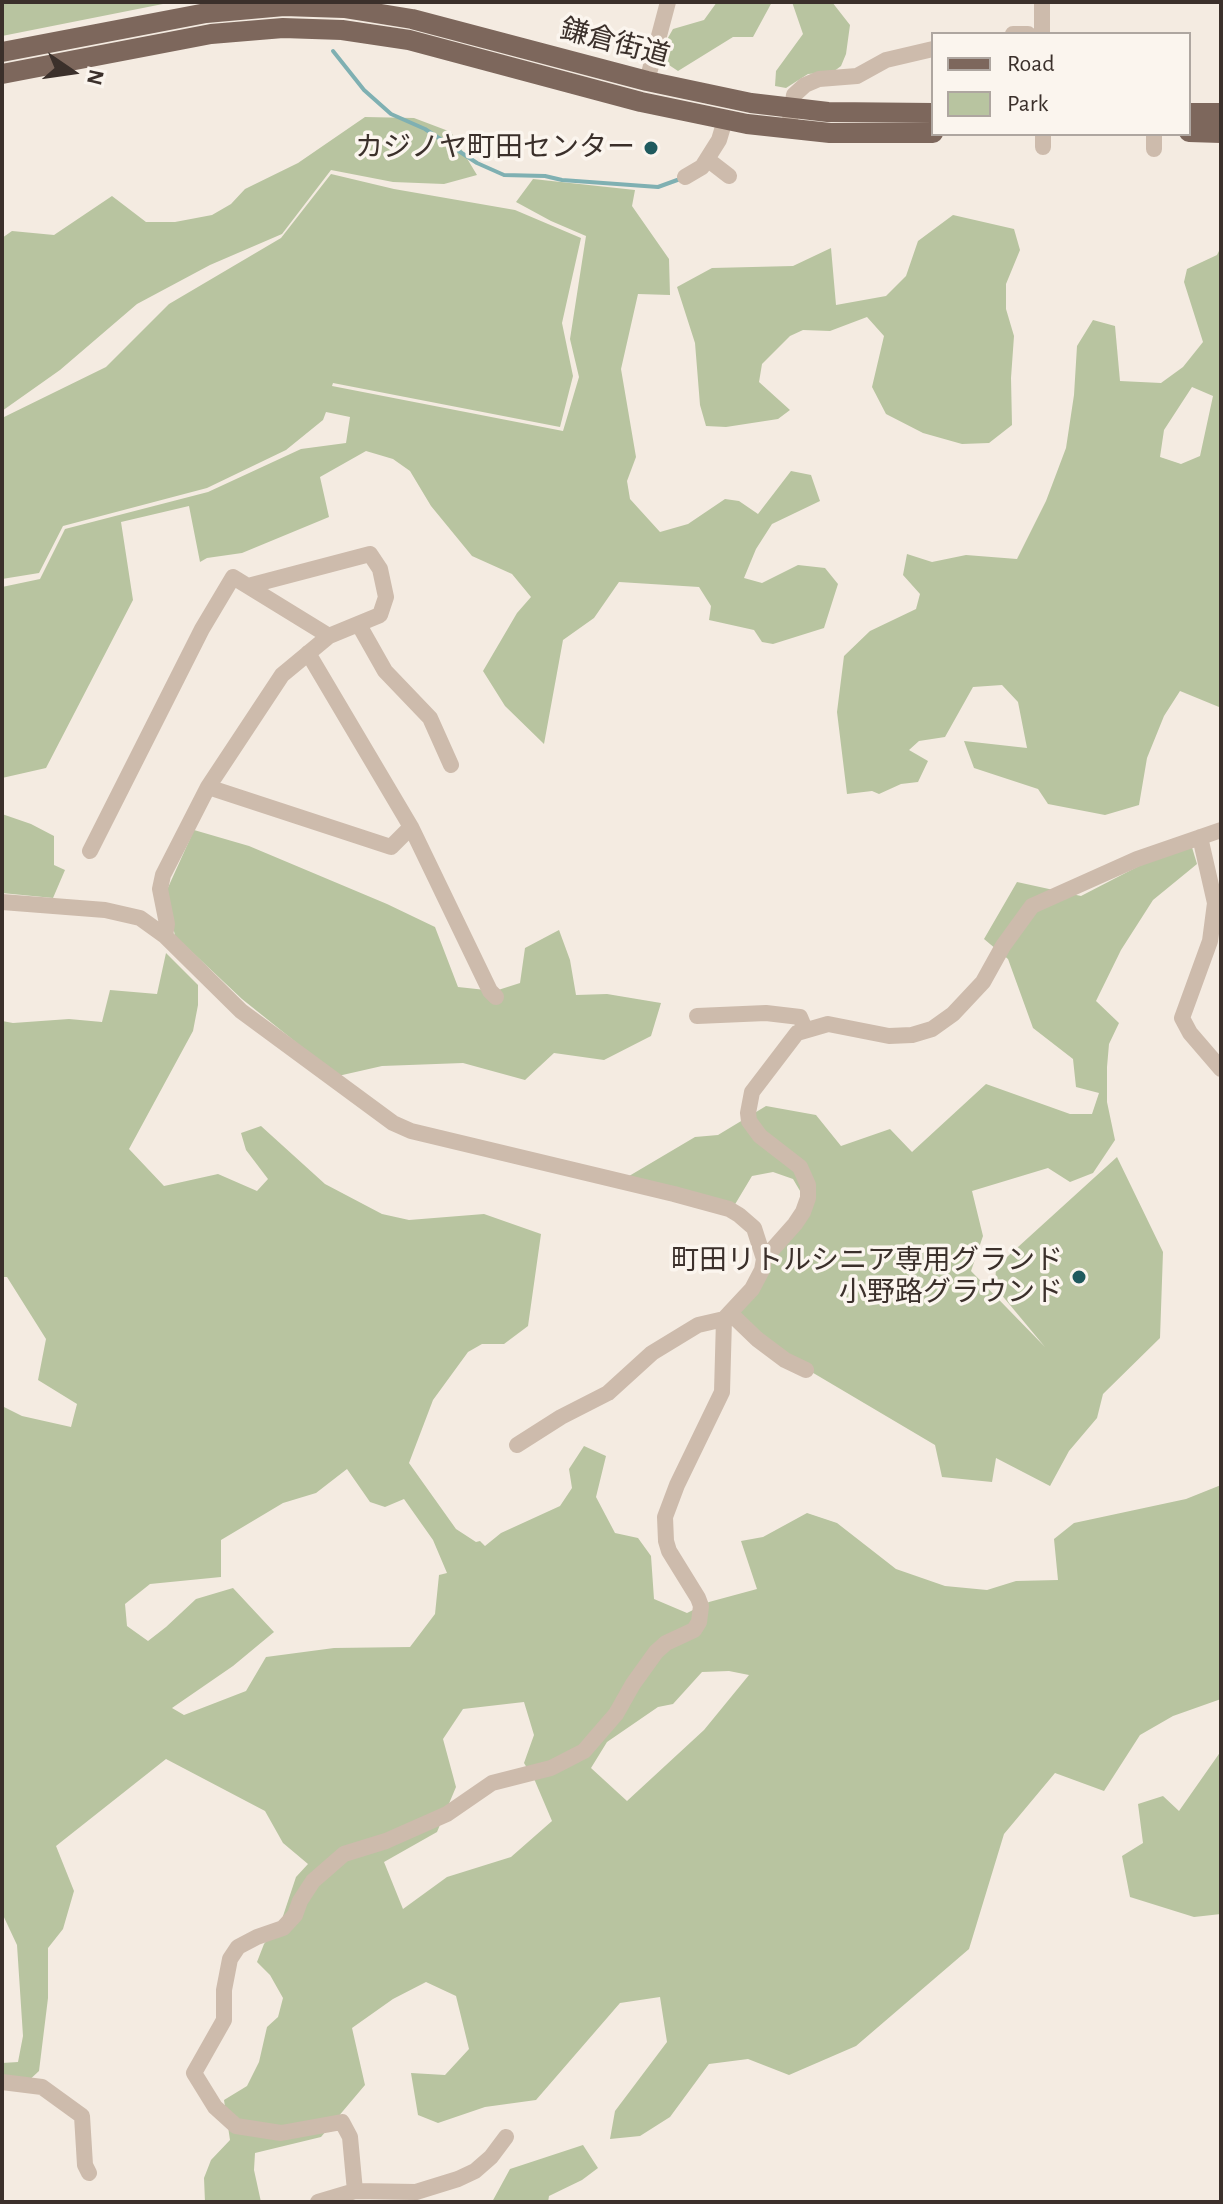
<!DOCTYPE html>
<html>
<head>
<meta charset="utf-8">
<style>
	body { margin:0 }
	#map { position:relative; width:1223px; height:2204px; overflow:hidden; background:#f4ebe1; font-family:"Alegreya Sans",sans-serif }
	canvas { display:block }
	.frame { position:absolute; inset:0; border:4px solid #3b302b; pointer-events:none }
	.legend { position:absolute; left:931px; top:32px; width:260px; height:104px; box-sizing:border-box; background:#fbf5ee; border:2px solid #aea6a0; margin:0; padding:10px 14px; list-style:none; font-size:24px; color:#3b302b }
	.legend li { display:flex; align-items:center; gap:16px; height:40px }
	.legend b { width:40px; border:2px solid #aea6a0 }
	.north { position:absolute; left:32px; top:32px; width:80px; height:80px; -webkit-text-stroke:6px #fbf5ee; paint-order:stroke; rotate:103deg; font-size:22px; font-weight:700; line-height:32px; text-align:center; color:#3b302b }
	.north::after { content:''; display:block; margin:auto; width:28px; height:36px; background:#3b302b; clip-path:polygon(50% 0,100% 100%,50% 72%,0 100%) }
</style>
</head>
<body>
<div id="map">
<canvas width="1223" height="2204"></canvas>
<div class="frame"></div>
<ul class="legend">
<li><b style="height:10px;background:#7d675c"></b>Road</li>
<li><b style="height:22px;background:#b8c4a0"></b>Park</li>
</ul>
<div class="north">N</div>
</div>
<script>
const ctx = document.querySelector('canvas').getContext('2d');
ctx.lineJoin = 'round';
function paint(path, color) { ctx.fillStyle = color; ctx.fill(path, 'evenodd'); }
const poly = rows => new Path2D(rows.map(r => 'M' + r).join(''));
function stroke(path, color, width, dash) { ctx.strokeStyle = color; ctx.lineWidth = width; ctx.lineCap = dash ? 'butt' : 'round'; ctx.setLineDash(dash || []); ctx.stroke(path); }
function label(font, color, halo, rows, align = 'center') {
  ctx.font = font + ' "Alegreya Sans","Noto Sans JP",sans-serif'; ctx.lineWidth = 7; ctx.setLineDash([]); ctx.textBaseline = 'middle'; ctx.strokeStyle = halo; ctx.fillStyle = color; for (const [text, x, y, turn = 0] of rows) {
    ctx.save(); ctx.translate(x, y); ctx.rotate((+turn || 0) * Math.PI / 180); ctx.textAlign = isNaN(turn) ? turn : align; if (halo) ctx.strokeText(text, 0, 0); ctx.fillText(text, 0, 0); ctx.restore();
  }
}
paint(poly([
	[2,2,173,2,2,36],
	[717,2,772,2,753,37,733,37,678,71,657,57,673,29,704,20],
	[792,2,832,2,850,25,846,54,841,66,833,72,808,74,786,88,775,86,776,71,803,34],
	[365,117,414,118,451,132,477,175,444,184,393,182,331,170,282,234,210,265,137,304,60,370,2,411,2,238,12,231,54,235,112,196,146,222,175,222,212,215,231,204,245,189,298,163],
	[331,174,394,189,515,210,581,238,562,323,573,376,560,427,333,383,332,386,563,431,579,377,570,339,586,236,551,221,516,202,533,179,635,190,632,206,669,259,670,295,638,294,621,369,636,457,627,481,630,499,660,532,688,524,725,499,739,501,758,514,791,471,811,475,820,501,772,524,756,549,744,578,762,583,798,565,825,568,838,584,824,628,773,644,762,642,754,630,709,620,711,606,699,587,619,582,594,618,563,640,544,744,505,706,483,671,517,613,531,597,512,574,472,556,431,506,410,471,393,459,366,451,320,477,329,517,242,553,207,558,200,562,189,506,121,522,133,600,46,768,2,778,2,587,40,579,65,529,208,492,301,449,346,443,350,417,326,412,323,420,286,450,207,488,63,526,39,573,2,579,2,418,106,367,169,304,281,238],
	[953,215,1014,229,1020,250,1006,284,1006,309,1014,336,1011,378,1012,425,989,443,962,444,923,433,886,414,872,387,884,336,867,317,830,331,803,330,790,336,762,364,759,382,790,410,778,419,726,427,706,426,700,405,695,343,677,287,712,268,793,266,831,248,836,305,886,296,906,276,918,241],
	[1221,247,1221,718,1219,707,1180,691,1164,716,1147,758,1139,805,1105,815,1048,804,1038,789,974,768,964,741,1027,748,1018,702,1002,685,973,687,945,737,919,741,909,750,928,761,918,782,901,784,879,794,872,791,847,794,837,712,844,656,870,631,916,609,920,594,903,575,907,554,932,562,966,555,1017,559,1046,501,1066,448,1074,395,1077,346,1093,320,1115,326,1120,381,1161,383,1183,367,1203,342,1184,282,1187,269,1217,255],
	[1192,387,1213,396,1200,456,1181,464,1160,457,1164,430],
	[2,814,31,824,54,836,54,865,65,870,53,898,2,893],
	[194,830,249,846,387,904,435,927,458,987,495,991,520,983,525,948,559,930,570,960,576,995,607,994,661,1003,651,1036,604,1060,554,1053,525,1080,463,1063,382,1066,338,1076,242,999,175,936,166,892],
	[1191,844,1197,864,1153,900,1121,950,1096,1001,1119,1023,1109,1044,1107,1067,1107,1102,1115,1140,1093,1173,1070,1182,1048,1168,972,1191,983,1236,971,1271,1045,1347,995,1287,996,1267,1117,1157,1163,1252,1160,1338,1103,1394,1097,1418,1069,1451,1050,1486,996,1458,992,1482,942,1477,935,1445,793,1361,734,1313,797,1213,803,1196,793,1179,773,1172,752,1176,734,1206,624,1179,695,1137,718,1135,766,1106,816,1115,841,1146,890,1129,912,1152,986,1084,1070,1114,1092,1114,1099,1093,1076,1087,1073,1059,1033,1028,1008,959,984,939,1017,882,1081,896,1137,867],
	[166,953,198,985,198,1005,193,1031,129,1149,164,1186,218,1174,257,1191,268,1179,246,1150,241,1133,261,1126,325,1184,382,1214,409,1220,484,1214,541,1234,528,1326,504,1344,482,1344,468,1352,433,1400,409,1463,456,1529,476,1542,480,1541,485,1546,501,1533,560,1506,572,1488,569,1469,584,1446,606,1456,596,1497,615,1533,638,1538,651,1556,654,1599,687,1613,709,1602,757,1589,741,1541,763,1537,807,1513,837,1523,896,1569,945,1586,987,1590,1016,1581,1058,1580,1054,1539,1074,1523,1186,1499,1221,1485,1221,1699,1173,1716,1140,1735,1104,1791,1055,1773,1004,1834,969,1949,856,2046,789,2075,748,2059,709,2064,670,2117,640,2136,610,2139,615,2111,667,2042,660,1997,620,2003,536,2100,485,2107,438,2123,418,2115,411,2073,445,2075,469,2049,456,1996,426,1982,393,1999,352,2028,365,2085,321,2137,255,2153,254,2170,261,2202,205,2202,204,2178,211,2160,230,2140,224,2100,247,2086,259,2062,267,2027,278,2017,283,1998,270,1975,257,1962,264,1944,281,1922,296,1877,308,1864,283,1843,265,1811,166,1759,56,1846,74,1891,63,1929,48,1948,48,1998,39,2071,25,2084,2,2084,2,2063,18,2062,23,2036,17,1945,2,1913,2,1406,22,1416,71,1427,77,1404,38,1380,46,1339,7,1277,2,1277,2,1021,13,1023,69,1019,102,1022,110,990,157,994],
	[347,1469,370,1502,385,1507,404,1499,433,1540,447,1573,439,1575,435,1614,410,1647,334,1648,266,1657,246,1691,184,1715,172,1708,233,1666,274,1632,233,1588,196,1599,166,1627,148,1641,127,1626,125,1604,150,1584,221,1577,221,1540,283,1503,316,1493],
	[729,1671,749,1675,704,1730,627,1801,591,1768,607,1742,658,1707,673,1704,702,1672],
	[524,1702,534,1735,524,1763,535,1781,552,1821,511,1857,447,1877,403,1909,384,1862,437,1832,456,1787,443,1739,463,1709],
	[1221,1751,1221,1914,1194,1917,1130,1897,1122,1856,1143,1843,1138,1804,1163,1796,1179,1811],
	[583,2145,598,2168,582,2180,549,2196,548,2202,492,2202,510,2169]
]), '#b8c4a0');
stroke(poly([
	[333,51,364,90,391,114,425,129,477,163,504,175,545,176,562,180,658,187,680,179]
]), '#7fb0b2', 4);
stroke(poly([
	[1042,2,1042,34],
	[1013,34,1028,34],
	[647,81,668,2],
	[790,120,794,95,805,85,819,79,857,76,886,60,933,49],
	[1043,134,1043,147],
	[1154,134,1154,149],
	[707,159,729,176],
	[685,177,702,167,719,140,725,120],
	[359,625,385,671,430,718,451,765],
	[308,653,411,827,490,991,496,997],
	[208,787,391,847,411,827],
	[1200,837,1215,903,1210,941,1182,1018,1190,1033,1221,1069],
	[90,851,202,629,233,577,329,636],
	[2,902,105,910,140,918,165,936,241,1011,393,1123,411,1131,674,1194,729,1209,739,1215,754,1228,764,1259],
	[165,936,167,924,160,889,163,875,208,787,282,675,329,636,380,615,386,597,380,569,370,554,248,586],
	[697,1016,766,1013,800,1017,805,1029],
	[730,1313,757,1339,785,1360,806,1370],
	[517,1445,561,1417,608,1393,652,1353,698,1325,724,1319,752,1289,762,1270,764,1259,795,1224,803,1212,808,1198,808,1185,800,1167,760,1136,749,1121,748,1113,752,1092,797,1033,828,1024,889,1036,912,1035,932,1029,953,1014,983,982,1003,946,1032,906,1137,859,1221,830],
	[2,2082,42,2087,82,2116,85,2165,89,2173],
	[355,2191,350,2137,342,2122,281,2133,236,2126,215,2107,194,2073,224,2020,224,1990,230,1959,238,1947,257,1937,283,1928,295,1915,300,1901,313,1881,344,1854,386,1841,447,1814,492,1783,551,1768,584,1751,616,1714,633,1684,656,1652,666,1643,694,1630,699,1622,701,1606,698,1598,669,1551,666,1541,665,1517,677,1485,722,1392,724,1319],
	[318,2202,355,2191,416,2192,458,2179,475,2171,491,2157,506,2137]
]), '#cdbbac', 16);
stroke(poly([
	[2,52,206,13,284,6,344,8,412,19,647,81,751,103,828,112,933,113],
	[2,74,211,34,283,28,342,30,409,40,641,102,747,124,830,133,933,133],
	[1189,113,1221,113],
	[1189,132,1221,133]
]), '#7d675c', 20);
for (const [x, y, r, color] of [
	[651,148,8,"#1f5a5e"],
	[1079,1277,8,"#1f5a5e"]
]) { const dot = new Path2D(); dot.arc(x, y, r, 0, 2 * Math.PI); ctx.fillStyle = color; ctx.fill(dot); stroke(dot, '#fbf5ee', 3); }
label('28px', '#3b302b', '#fbf5ee', [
	["鎌倉街道",615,43,15]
]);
label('28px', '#3b302b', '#fbf5ee', [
	["カジノヤ町田センター",635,148],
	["町田リトルシニア専用グランド",1063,1261],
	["小野路グラウンド",1063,1293]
], 'right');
</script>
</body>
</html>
